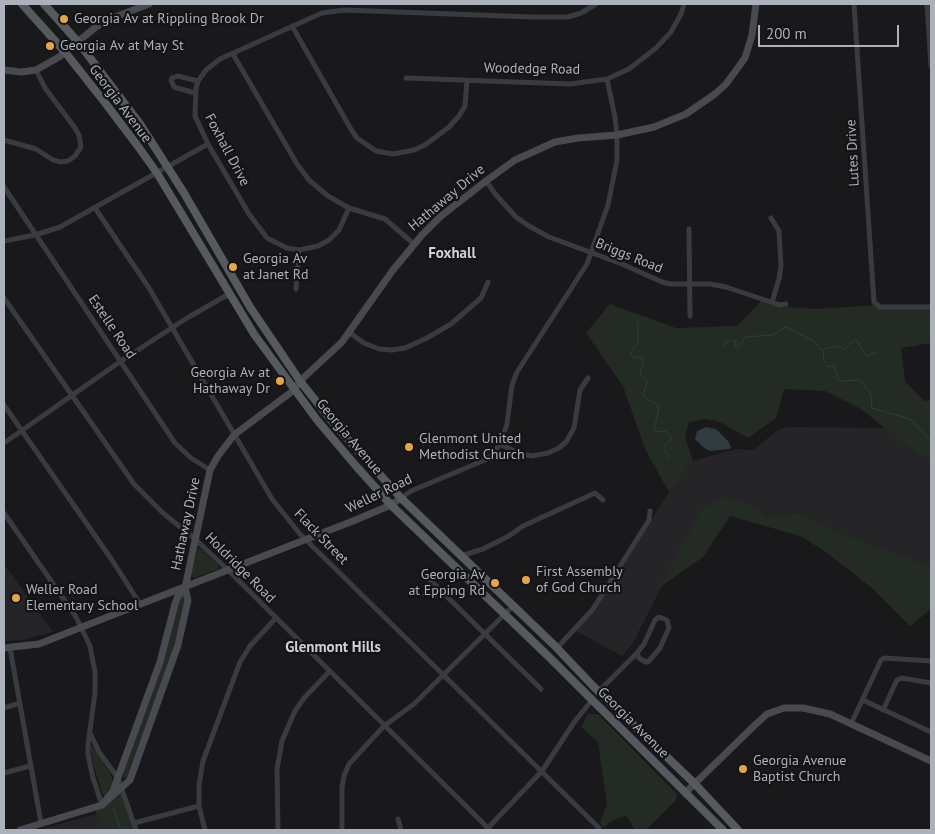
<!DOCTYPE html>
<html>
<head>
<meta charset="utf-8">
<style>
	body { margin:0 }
	#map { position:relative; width:935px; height:834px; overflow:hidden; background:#19191b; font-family:"PT Sans",sans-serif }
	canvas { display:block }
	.frame { position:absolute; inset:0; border:5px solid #acb1ba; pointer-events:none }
	.scale { position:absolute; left:758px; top:25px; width:141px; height:22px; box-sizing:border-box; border:2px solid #acb1ba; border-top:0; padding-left:6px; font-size:15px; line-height:18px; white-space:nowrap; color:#acb1ba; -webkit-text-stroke:4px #141416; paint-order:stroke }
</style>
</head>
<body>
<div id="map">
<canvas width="935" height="834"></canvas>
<div class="frame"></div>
<div class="scale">200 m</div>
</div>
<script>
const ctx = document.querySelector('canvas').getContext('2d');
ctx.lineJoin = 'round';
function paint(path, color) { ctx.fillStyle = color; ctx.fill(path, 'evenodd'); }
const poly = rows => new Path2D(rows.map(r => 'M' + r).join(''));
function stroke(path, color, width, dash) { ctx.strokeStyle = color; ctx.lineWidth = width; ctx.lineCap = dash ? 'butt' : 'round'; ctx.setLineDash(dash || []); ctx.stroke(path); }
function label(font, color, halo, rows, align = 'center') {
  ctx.font = font + ' "PT Sans",sans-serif'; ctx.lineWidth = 4.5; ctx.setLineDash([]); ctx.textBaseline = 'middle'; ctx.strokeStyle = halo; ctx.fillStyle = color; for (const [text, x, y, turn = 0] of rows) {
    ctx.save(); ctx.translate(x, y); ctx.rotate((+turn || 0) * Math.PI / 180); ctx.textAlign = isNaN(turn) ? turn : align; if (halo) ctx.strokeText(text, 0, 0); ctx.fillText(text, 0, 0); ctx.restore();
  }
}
paint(poly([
	[790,427,886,428,919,455,931,460,931,566,839,532,798,512,769,517,752,506,701,509,633,643,622,656,576,631,598,605,669,492,693,461,736,449,753,450,779,429],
	[4,564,53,632,22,640,4,641],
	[100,813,120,830,38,830,86,817]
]), '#252528');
paint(poly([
	[762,300,787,307,815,309,876,305,931,307,931,343,901,348,905,381,924,401,931,400,931,460,919,455,861,409,825,391,784,389,776,418,748,438,720,422,706,419,689,422,685,437,693,461,669,492,645,449,623,386,586,333,610,304,676,328,737,326],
	[724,497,752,506,769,517,798,512,839,532,931,566,931,609,910,626,873,589,826,552,800,536,730,516,703,557,660,587,701,509],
	[198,549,201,549,218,565,218,569,194,578,191,575],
	[184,595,186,596,171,659,129,777,124,778,122,775,180,597],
	[588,714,598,714,677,794,676,800,646,830,635,830,628,818,624,816,610,822,604,828,600,822,607,805,598,742,581,727],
	[92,745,110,773,113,782,105,796,102,794,92,759,90,749],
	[118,778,136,830,103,830,94,807,102,805]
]), '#232b24');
paint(poly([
	[706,427,716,429,728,441,731,447,730,449,710,451,703,447,695,439,697,431]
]), '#313b40');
stroke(poly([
	[638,322,638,342,631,352,633,357,642,357,643,362,640,374,647,381,643,396,659,406,654,432,666,431,672,438,663,448,670,459],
	[722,347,727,341,736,341,735,346,740,346,745,337,773,335,786,327,815,342,821,350,837,346,844,349,856,339,866,356,878,352],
	[823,350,824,361,828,367,834,365,839,381,860,380,871,394,872,408,910,419,931,441],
	[113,808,121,830]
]), '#313b40', 1);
stroke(poly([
	[854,4,874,302,880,307,931,307],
	[927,4,931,66],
	[292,26,352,131,357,138,376,151,393,154,414,150,425,145,449,127,459,116,465,106,467,80],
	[233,54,297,164,309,180,328,196,349,208,385,219,414,244],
	[406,78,570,84,607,79,629,69,656,48,671,32,681,14,684,4],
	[195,93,174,87,171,80,172,78,178,76,198,81],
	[4,140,36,149,53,160,61,162,68,161,75,156,81,147,79,135,75,128,45,88,36,70],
	[486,181,496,195,516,217,529,226,549,237,622,264,662,282,670,284,710,284,726,287,780,305,786,304],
	[4,187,175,443,191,458,210,470],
	[95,208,149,288,272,499,300,534,599,828],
	[349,208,339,230,329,240,318,246,299,250,287,248,267,238,249,214,208,144,195,116,196,88,198,81,206,70,220,59,322,13,344,10,532,17,568,17,581,13,596,4],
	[771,218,779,231,781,266,779,279,772,302],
	[689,229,690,316],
	[4,241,35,235,60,227,208,144],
	[296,289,299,250],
	[4,298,134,484,163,513,195,539,228,570,490,830],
	[350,333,364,343,379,349,392,350,405,348,427,338,451,324,481,298,488,282],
	[4,405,112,560,140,604],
	[4,443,121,361,187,318,229,294],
	[500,444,520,454,532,456,548,453,559,448,566,442,574,428,580,390,588,378],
	[401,498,411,491,485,460,492,455,500,444,507,424,512,385,517,372,587,264,608,205,617,160,617,135,615,117,607,79],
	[4,513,76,617,90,646,95,672,95,693,88,744,88,755,93,778,102,805],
	[461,556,483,549,509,536,523,526,595,493,603,500],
	[429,579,541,689],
	[10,648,41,823],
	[557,648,593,609,644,528,649,520,650,511],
	[599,691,637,653,644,644,655,620,659,617,667,620,669,628,664,639,660,648,648,662,646,662,639,658,637,653],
	[863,700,931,732],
	[4,708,20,703],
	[883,710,897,680,902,678,931,683],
	[851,724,881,660,884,658,931,661],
	[90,733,99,752,118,778,136,830],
	[4,773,30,766],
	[398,819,401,830],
	[134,823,199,806],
	[205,830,199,806,199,785,203,761,240,662,250,646,275,619],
	[278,830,277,769,282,741,295,711,304,698,329,672],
	[342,830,342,787,344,776,349,764,384,726,414,704,513,606],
	[486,830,542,771,575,721,592,700]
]), '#3a3b40', 5);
stroke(poly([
	[4,70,21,72,36,70,59,57,96,27,110,19,149,4],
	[4,648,39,644,82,627,353,521,391,505,401,498],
	[685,793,756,724,767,714,784,708,803,708,830,714,931,761],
	[102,805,113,791,160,662,175,604,178,596,185,588,210,470,218,456,234,435,294,390,300,381,342,342,393,270,422,235,441,216,486,181,515,160,555,142,578,138,617,135,654,127,686,114,715,94,726,84,745,58,752,35,756,4],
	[20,830,102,805,130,780,178,645,188,600,185,588]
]), '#484a50', 7);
stroke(poly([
	[22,4,65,52,106,104,137,145,157,173,254,334,317,420,356,466,391,505,548,656,723,830],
	[44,4,78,42,140,124,184,193,250,307,300,381,335,425,401,498,554,645,594,687,694,783,738,830]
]), '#56595e', 8);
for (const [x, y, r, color] of [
	[64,19,5,"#e7a645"],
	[50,46,5,"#e7a645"],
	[233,267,5,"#e7a645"],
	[280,381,5,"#e7a645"],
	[409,447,5,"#e7a645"],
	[526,580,5,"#e7a645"],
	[495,583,5,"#e7a645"],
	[16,598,5,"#e7a645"],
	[743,769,5,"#e7a645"]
]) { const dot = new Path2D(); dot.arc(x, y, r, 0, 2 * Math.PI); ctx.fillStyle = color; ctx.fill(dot); stroke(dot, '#141416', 2); }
label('14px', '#acb1ba', '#141416', [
	["Georgia Av at Rippling Brook Dr",74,19],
	["Georgia Av at May St",60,46],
	["Georgia Av",243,259],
	["at Janet Rd",243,275],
	["Georgia Av at",270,373,"right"],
	["Hathaway Dr",270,389,"right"],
	["Glenmont United",419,439],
	["Methodist Church",419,455],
	["First Assembly",536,572],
	["of God Church",536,588],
	["Georgia Av",485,575,"right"],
	["at Epping Rd",485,591,"right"],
	["Weller Road",26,590],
	["Elementary School",26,606],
	["Georgia Avenue",753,761],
	["Baptist Church",753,777]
], 'left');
label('14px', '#acb1ba', '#141416', [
	["Woodedge Road",532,69,1],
	["Georgia Avenue",120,104,53],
	["Foxhall Drive",227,150,62],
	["Lutes Drive",853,153,-93],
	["Hathaway Drive",447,198,-40],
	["Briggs Road",629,256,22],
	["Estelle Road",112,327,56],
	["Georgia Avenue",349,437,50],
	["Weller Road",379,494,-26],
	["Hathaway Drive",186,524,-78],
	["Flack Street",321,537,46],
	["Holdridge Road",240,568,45],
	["Georgia Avenue",633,723,45]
]);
label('bold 15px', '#cdd0d6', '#141416', [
	["Foxhall",452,254],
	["Glenmont Hills",333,648]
]);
</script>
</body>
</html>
